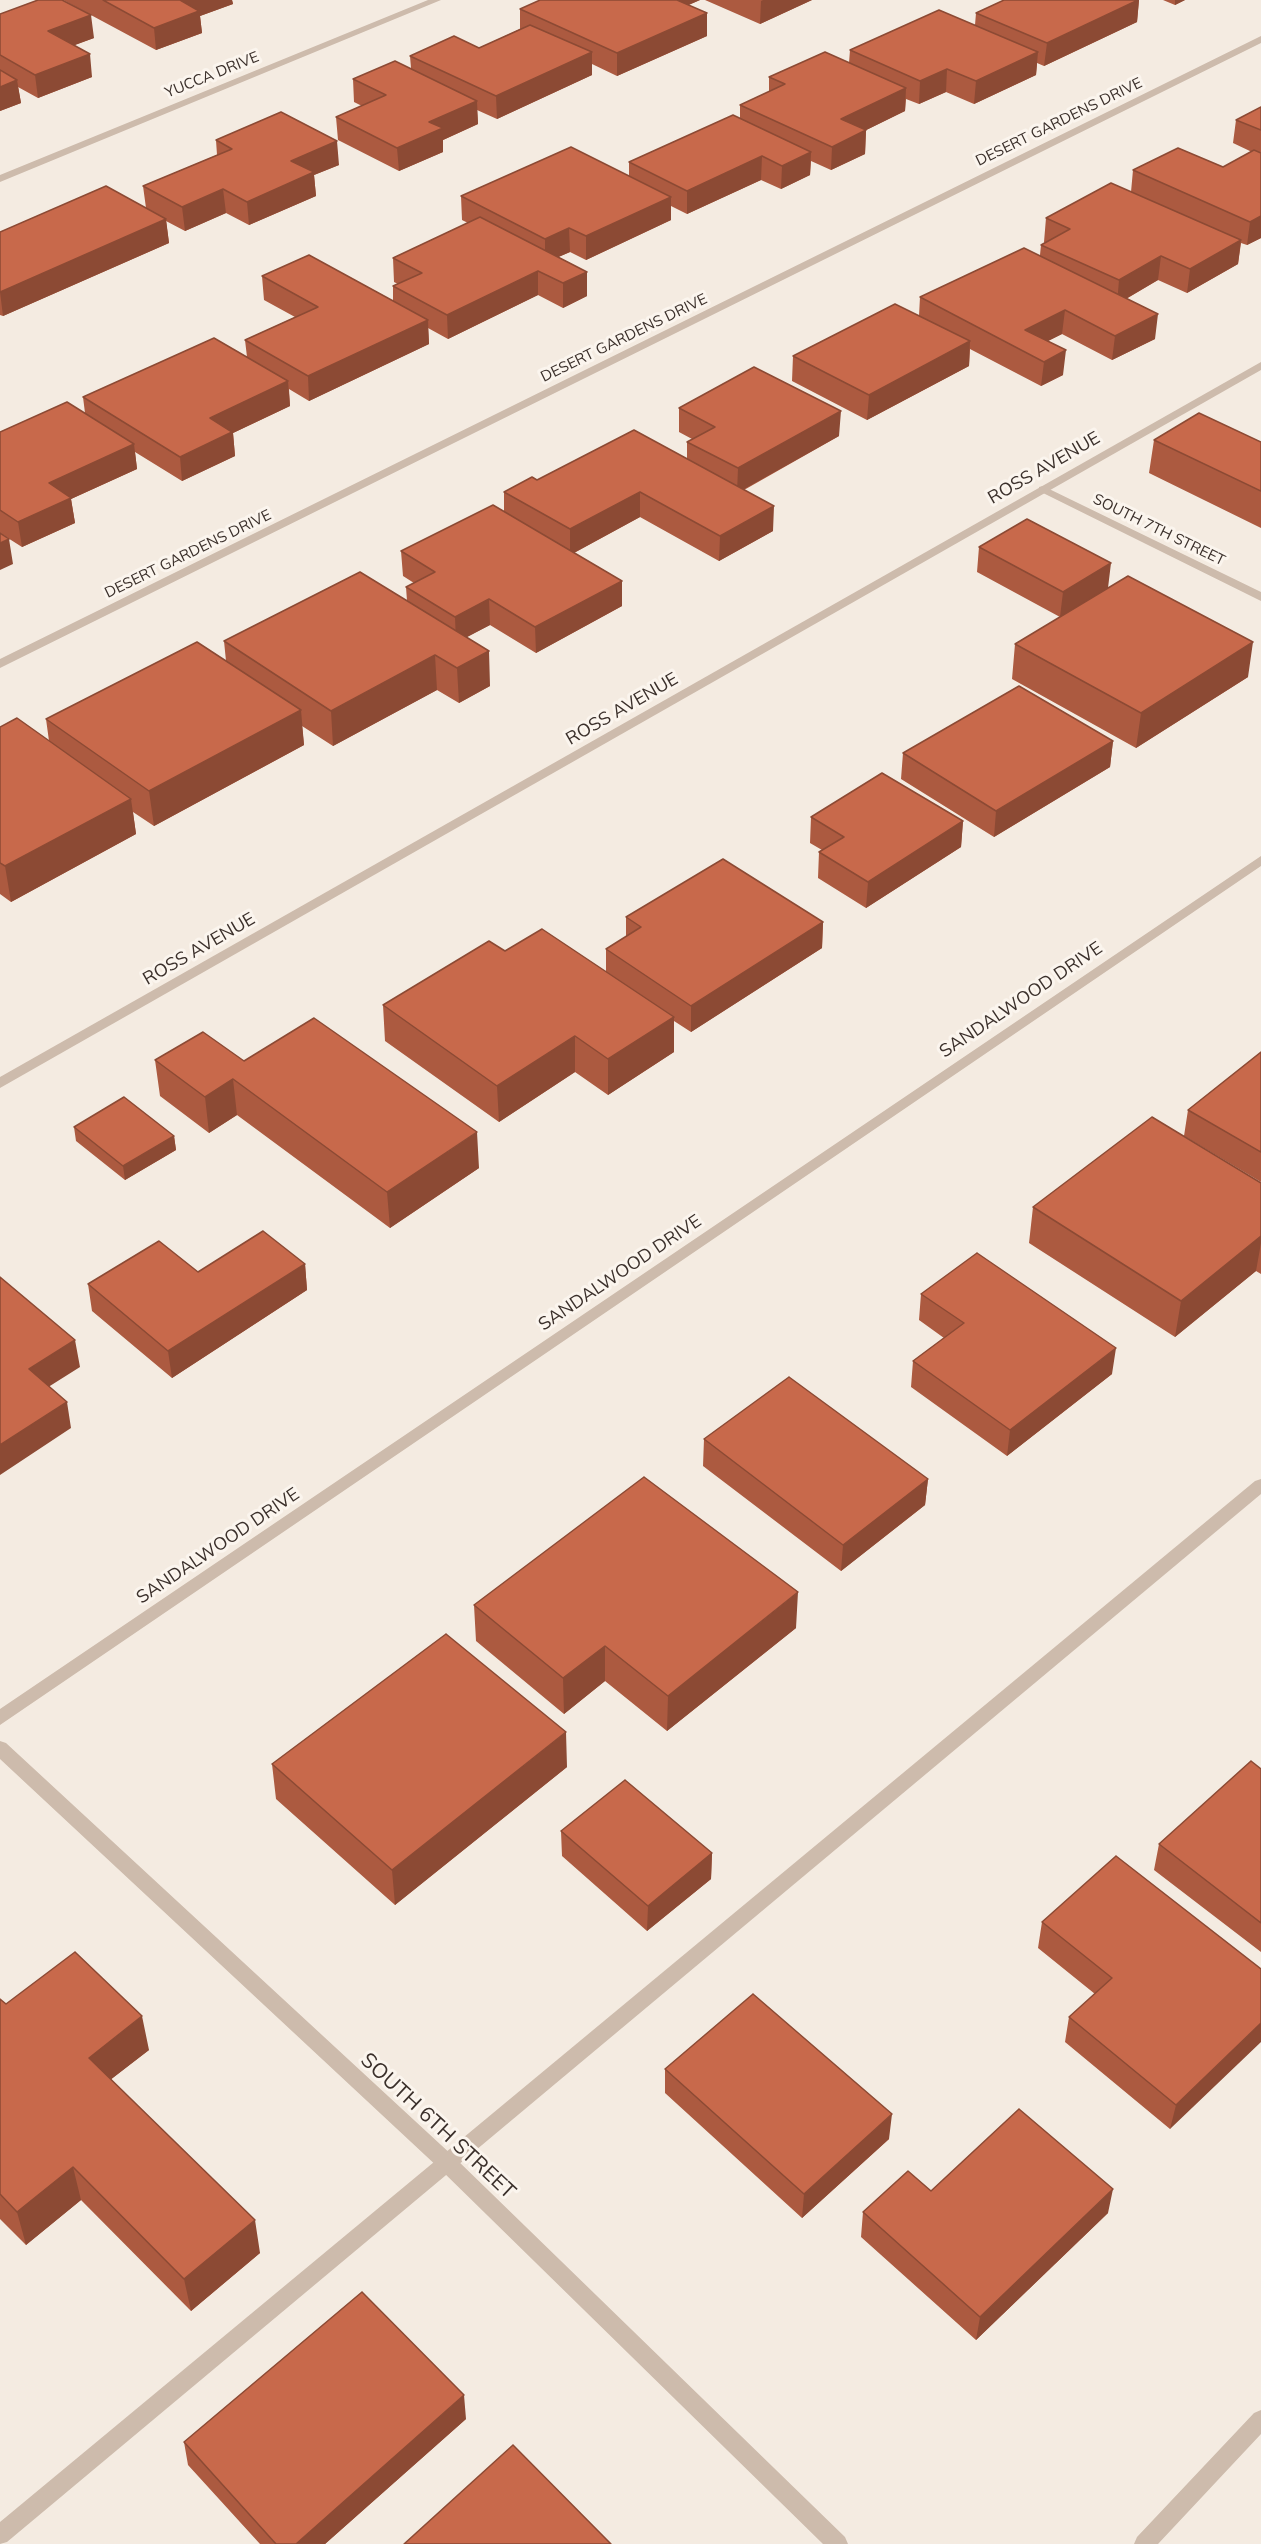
<!DOCTYPE html>
<html>
<head>
<meta charset="utf-8">
<style>
	body { margin:0 }
	canvas { display:block; background:#f4ebe1 }
</style>
</head>
<body>
<canvas width="1261" height="2544"></canvas>
<script>
const ctx = document.querySelector('canvas').getContext('2d');
ctx.lineJoin = 'round';
const poly = rows => new Path2D(rows.map(r => 'M' + r).join(''));
function paint(path, color) { ctx.fillStyle = color; ctx.fill(path, 'evenodd'); }
function stroke(path, color, width, dash) { ctx.strokeStyle = color; ctx.lineWidth = width; ctx.lineCap = dash ? 'butt' : 'round'; ctx.setLineDash(dash || []); ctx.stroke(path); }
function label(font, color, halo, rows, align = 'center') {
  ctx.font = font + ' Mulish,sans-serif'; ctx.lineWidth = 6; ctx.setLineDash([]); ctx.textBaseline = 'middle'; ctx.strokeStyle = halo; ctx.fillStyle = color; for (const [text, x, y, turn = 0] of rows) {
    ctx.save(); ctx.translate(x, y); ctx.rotate((+turn || 0) * Math.PI / 180); ctx.textAlign = isNaN(turn) ? turn : align; if (halo) ctx.strokeText(text, 0, 0); ctx.fillText(text, 0, 0); ctx.restore();
  }
}
paint(poly([
	[1261,1479,1261,1494,7,2542,0,2544,0,2522,1255,1481,1261,1479]
]), '#cdbbac');
paint(poly([
	[428,0,441,0,0,182,0,175,428,0],
	[1261,36,1261,43,0,668,0,659,1261,36],
	[1043,486,1261,592,1261,601,1039,491,1039,487,1043,486],
	[1261,856,1261,866,0,1725,0,1709,1261,856],
	[0,1741,6,1743,454,2157,845,2537,848,2544,823,2544,440,2169,0,1759,0,1741],
	[1261,2410,1261,2434,1158,2544,1134,2544,1137,2537,1254,2413,1261,2410]
]), '#cdbbac');
paint(poly([
	[1261,362,1261,370,0,1088,0,1077,1261,362]
]), '#cdbbac');
paint(poly([
	[63,0,232,0,233,4,200,16,202,33,156,50],
	[700,0,688,5,707,36,617,76,592,64,592,75,497,119,477,110,478,124,443,140,443,152,399,171,338,140,336,117,362,106,354,102,353,79,411,68,410,56,479,48,520,29,520,9],
	[705,0,812,0,760,24],
	[1004,0,1139,0,1137,22,1044,66,1037,63,1036,75,974,104,946,92,919,104,906,99,905,111,866,130,865,154,831,170,811,161,810,175,781,189,761,180,687,214,671,206,671,220,586,260,570,252,558,257,587,272,587,296,563,308,538,295,448,339,428,328,429,344,309,401,289,389,290,406,233,433,235,456,182,481,135,452,137,469,71,499,75,523,22,547,0,533,0,432,85,413,83,397,247,357,245,340,295,317,264,300,262,276,393,301,393,286,398,284,394,282,393,258,468,223,462,220,461,196,629,176,629,162,740,119,740,105,769,92,769,77,849,63,850,50,975,25,976,13],
	[1163,0,1185,0,1175,5],
	[0,14,94,38,74,45,92,77,38,98,18,87,21,103,0,111],
	[1261,107,1261,238,1247,245,1241,243,1238,264,1187,293,1158,280,1126,299,1155,339,1112,360,1062,334,1048,341,1063,375,1041,386,970,349,969,366,867,420,792,381,793,356,919,316,920,297,1040,255,1041,245,1045,243,1044,242,1046,218,1131,192,1133,170,1223,167,1252,152,1233,143,1236,120],
	[216,140,339,165,314,175,316,196,249,225,226,213,185,231,166,221,169,243,3,316,0,315,0,232,146,208,143,186,217,155],
	[679,408,839,436,744,490,773,531,719,561,640,517,574,553,622,581,622,606,536,653,490,625,466,637,490,686,459,703,437,690,333,746,302,726,304,745,154,826,133,812,136,834,11,902,0,894,0,727,49,741,46,719,226,661,224,641,407,601,406,587,414,583,403,576,401,551,504,512,504,492,537,480,687,459,687,442,692,439,679,432],
	[1154,440,1261,442,1261,528,1149,473],
	[979,547,1108,588,1248,677,1136,748,1012,679,1015,644,1060,617,977,572],
	[1113,741,1110,767,994,837,901,779,903,753],
	[811,817,963,821,961,847,866,908,818,878,819,852,822,850,810,843],
	[626,917,823,922,822,948,691,1032,674,1021,674,1052,608,1095,575,1072,499,1122,385,1041,383,1005,505,951,606,971,606,949,626,937],
	[1261,1052,1261,1182,1184,1136,1188,1110],
	[155,1060,244,1061,479,1168,390,1228,237,1115,209,1133,160,1096],
	[74,1127,174,1136,176,1150,125,1180,76,1141],
	[1261,1183,1261,1274,1256,1271,1175,1337,1029,1243,1033,1207],
	[305,1264,307,1290,172,1378,92,1311,88,1284,198,1272],
	[921,1294,1112,1374,1007,1456,911,1387,913,1361,944,1338,919,1320],
	[704,1439,928,1479,925,1505,841,1571,703,1466],
	[474,1605,796,1628,667,1731,605,1681,564,1714,476,1641],
	[272,1764,567,1767,395,1905,276,1799],
	[1261,1769,1261,1952,1154,1870,1159,1844],
	[561,1831,712,1853,711,1879,647,1931,562,1856],
	[1042,1922,1261,1969,1170,2129,1065,2042,1069,2017,1095,1994,1038,1948],
	[0,1999,6,2004,149,2050,111,2079,260,2253,191,2311,81,2200,26,2245,0,2219],
	[665,2069,889,2139,802,2218,665,2093],
	[931,2191,1108,2213,976,2340,861,2237,863,2212],
	[466,2419,325,2544,260,2544,188,2465,184,2442]
]), '#ac5a40');
paint(poly([
	[180,0,232,0,233,4,200,16,202,33,156,50,154,28],
	[673,0,700,0,673,12],
	[763,0,812,0,760,24,761,1],
	[1138,0,1139,0,1137,22,1044,66,1047,43],
	[1175,0,1185,0,1175,5],
	[707,13,707,36,617,76,617,53],
	[91,15,94,38,51,54,48,31],
	[592,52,592,75,497,119,496,96],
	[1038,52,1036,75,974,104,976,81],
	[90,54,92,77,38,98,35,75],
	[947,69,946,92,919,104,920,81],
	[17,80,21,103,0,111,0,87],
	[906,88,905,111,840,143,841,119],
	[477,101,478,124,443,140,443,152,399,171,397,148,429,122],
	[866,130,865,154,831,170,832,147],
	[337,141,339,165,314,175,316,196,249,225,247,202,291,161],
	[811,152,810,175,781,189,782,166],
	[762,156,761,180,687,214,687,191],
	[223,189,226,213,185,231,182,207],
	[671,197,671,220,586,260,586,236],
	[1261,216,1261,238,1247,245,1250,222],
	[166,219,169,243,3,316,0,292],
	[569,228,570,252,545,263,545,239],
	[1241,240,1238,264,1187,293,1190,269],
	[1161,256,1158,280,1117,304,1119,280],
	[538,271,538,295,448,339,447,315],
	[587,272,587,296,563,308,563,283],
	[1065,310,1062,334,1026,352,1025,330],
	[1158,314,1155,339,1112,360,1115,336],
	[428,320,429,344,309,401,308,376],
	[970,341,969,366,867,420,869,395],
	[1066,350,1063,375,1041,386,1044,362],
	[288,381,290,406,233,433,235,456,182,481,180,457,210,418],
	[841,411,839,436,737,493,738,468],
	[134,444,137,469,71,499,75,523,22,547,18,522,49,483],
	[640,492,640,517,570,555,570,529],
	[774,506,773,531,719,561,720,536],
	[9,539,13,564,0,570,0,543],
	[1111,563,1108,588,1060,617,1063,592],
	[622,581,622,606,536,653,535,627],
	[489,599,490,625,456,643,455,617],
	[1253,642,1248,677,1136,748,1141,713],
	[489,651,490,686,459,703,457,668],
	[435,655,437,690,333,746,331,711],
	[301,710,304,745,154,826,149,791],
	[1113,741,1110,767,994,837,996,811],
	[131,799,136,834,11,902,5,866],
	[963,821,961,847,866,908,868,882],
	[823,922,822,948,691,1032,691,1006],
	[674,1017,674,1052,608,1095,608,1059],
	[575,1036,575,1072,499,1122,497,1086],
	[233,1079,237,1115,209,1133,205,1097],
	[477,1132,479,1168,390,1228,387,1192],
	[174,1136,176,1150,125,1180,123,1166],
	[1261,1236,1261,1243,1256,1271,1175,1337,1181,1301],
	[305,1264,307,1290,172,1378,168,1351],
	[75,1340,80,1367,34,1396,29,1369],
	[1116,1348,1112,1374,1007,1456,1010,1430],
	[67,1402,71,1428,0,1475,0,1445],
	[928,1479,925,1505,841,1571,843,1545],
	[798,1592,796,1628,667,1731,668,1696],
	[605,1646,605,1681,564,1714,563,1678],
	[566,1732,567,1767,395,1905,392,1870],
	[712,1853,711,1879,647,1931,648,1906],
	[142,2016,149,2050,96,2091,89,2058],
	[1261,2023,1261,2042,1170,2129,1176,2105],
	[892,2114,889,2139,802,2218,804,2194],
	[73,2167,81,2200,26,2245,17,2212],
	[1113,2189,1108,2213,976,2340,980,2317],
	[255,2220,260,2253,191,2311,184,2279],
	[464,2395,466,2419,325,2544,296,2544]
]), '#8c4a34');
const building = poly([
	[38,0,62,0,91,15,48,31,90,54,35,75,0,55,0,14,38,0],
	[103,0,180,0,199,11,154,28,103,0],
	[540,0,677,0,707,13,617,53,520,9,540,0],
	[1004,0,1138,0,1047,43,976,13,1004,0],
	[939,10,1038,52,976,81,947,69,920,81,850,50,939,10],
	[530,25,592,52,496,96,410,56,454,36,479,48,530,25],
	[825,52,906,88,841,119,866,130,832,147,740,105,785,84,769,77,825,52],
	[395,61,477,101,429,122,443,128,397,148,336,117,386,95,353,79,395,61],
	[0,70,17,80,0,87,0,70],
	[1261,107,1261,130,1236,120,1261,107],
	[281,112,337,141,291,161,314,172,247,202,223,189,182,207,143,186,232,149,216,140,281,112],
	[733,115,811,152,782,166,762,156,687,191,629,162,733,115],
	[571,147,671,197,586,236,569,228,545,239,461,196,571,147],
	[1178,148,1223,167,1254,150,1261,153,1261,216,1250,222,1133,170,1178,148],
	[1111,183,1241,240,1190,269,1161,256,1119,280,1041,245,1070,229,1046,218,1111,183],
	[106,186,166,219,0,292,0,232,106,186],
	[480,217,587,272,563,283,538,271,447,315,393,286,422,273,393,258,480,217],
	[1024,248,1158,314,1115,336,1065,310,1025,330,1066,350,1044,362,920,297,1024,248],
	[309,255,428,320,308,376,245,340,318,307,262,276,309,255],
	[895,304,970,341,869,395,793,356,895,304],
	[214,338,288,381,210,418,232,432,180,457,83,397,214,338],
	[754,367,841,411,738,468,687,442,715,427,679,408,754,367],
	[67,402,134,444,49,483,71,498,18,522,0,510,0,432,67,402],
	[1199,413,1261,442,1261,491,1154,440,1199,413],
	[634,430,774,506,720,536,640,492,570,529,504,492,532,477,537,480,634,430],
	[493,505,622,581,535,627,489,599,455,617,406,587,435,572,401,551,493,505],
	[1027,519,1111,563,1063,592,979,547,1027,519],
	[0,533,9,539,0,543,0,533],
	[360,572,489,651,457,668,435,655,331,711,224,641,360,572],
	[1128,576,1253,642,1141,713,1015,644,1128,576],
	[197,642,301,710,149,791,46,719,197,642],
	[1019,686,1113,741,996,811,903,753,1019,686],
	[17,718,131,799,5,866,0,863,0,727,17,718],
	[882,773,963,821,868,882,819,852,844,837,811,817,882,773],
	[723,859,823,922,691,1006,606,949,641,927,626,917,723,859],
	[542,929,674,1017,608,1059,575,1036,497,1086,383,1005,489,941,505,951,542,929],
	[314,1018,477,1132,387,1192,233,1079,205,1097,155,1060,203,1032,244,1061,314,1018],
	[1261,1052,1261,1152,1188,1110,1261,1052],
	[124,1097,174,1136,123,1166,74,1127,124,1097],
	[1152,1117,1261,1183,1261,1236,1181,1301,1033,1207,1152,1117],
	[263,1231,305,1264,168,1351,88,1284,159,1241,198,1272,263,1231],
	[977,1253,1116,1348,1010,1430,913,1361,964,1323,921,1294,977,1253],
	[0,1277,75,1340,29,1369,67,1402,0,1445,0,1277],
	[789,1377,928,1479,843,1545,704,1439,789,1377],
	[644,1477,798,1592,668,1696,605,1646,563,1678,474,1605,644,1477],
	[446,1634,566,1732,392,1870,272,1764,446,1634],
	[1251,1761,1261,1769,1261,1923,1159,1844,1251,1761],
	[625,1780,712,1853,648,1906,561,1831,625,1780],
	[1116,1856,1261,1969,1261,2023,1176,2105,1069,2017,1112,1978,1042,1922,1116,1856],
	[75,1952,142,2016,89,2058,255,2220,184,2279,73,2167,17,2212,0,2194,0,1999,6,2004,75,1952],
	[753,1994,892,2114,804,2194,665,2069,753,1994],
	[1019,2109,1113,2189,980,2317,863,2212,908,2171,931,2191,1019,2109],
	[362,2292,464,2395,296,2544,276,2544,184,2442,362,2292],
	[513,2445,611,2544,404,2544,513,2445]
]);
paint(building, '#c8694b');
stroke(building, '#8c4a34', 1.5);
label('15px', '#3b302b', '#fbf5ee', [
	["YUCCA DRIVE",212,75,-22],
	["DESERT GARDENS DRIVE",1059,122,-26],
	["DESERT GARDENS DRIVE",624,338,-26],
	["SOUTH 7TH STREET",1159,530,26],
	["DESERT GARDENS DRIVE",188,554,-26]
]);
label('18px', '#3b302b', '#fbf5ee', [
	["ROSS AVENUE",1044,468,-30],
	["ROSS AVENUE",622,709,-30],
	["ROSS AVENUE",199,949,-30],
	["SANDALWOOD DRIVE",1021,1000,-34],
	["SANDALWOOD DRIVE",620,1273,-34],
	["SANDALWOOD DRIVE",218,1546,-34]
]);
label('21px', '#3b302b', '#fbf5ee', [
	["SOUTH 6TH STREET",438,2126,43]
]);
</script>
</body>
</html>
